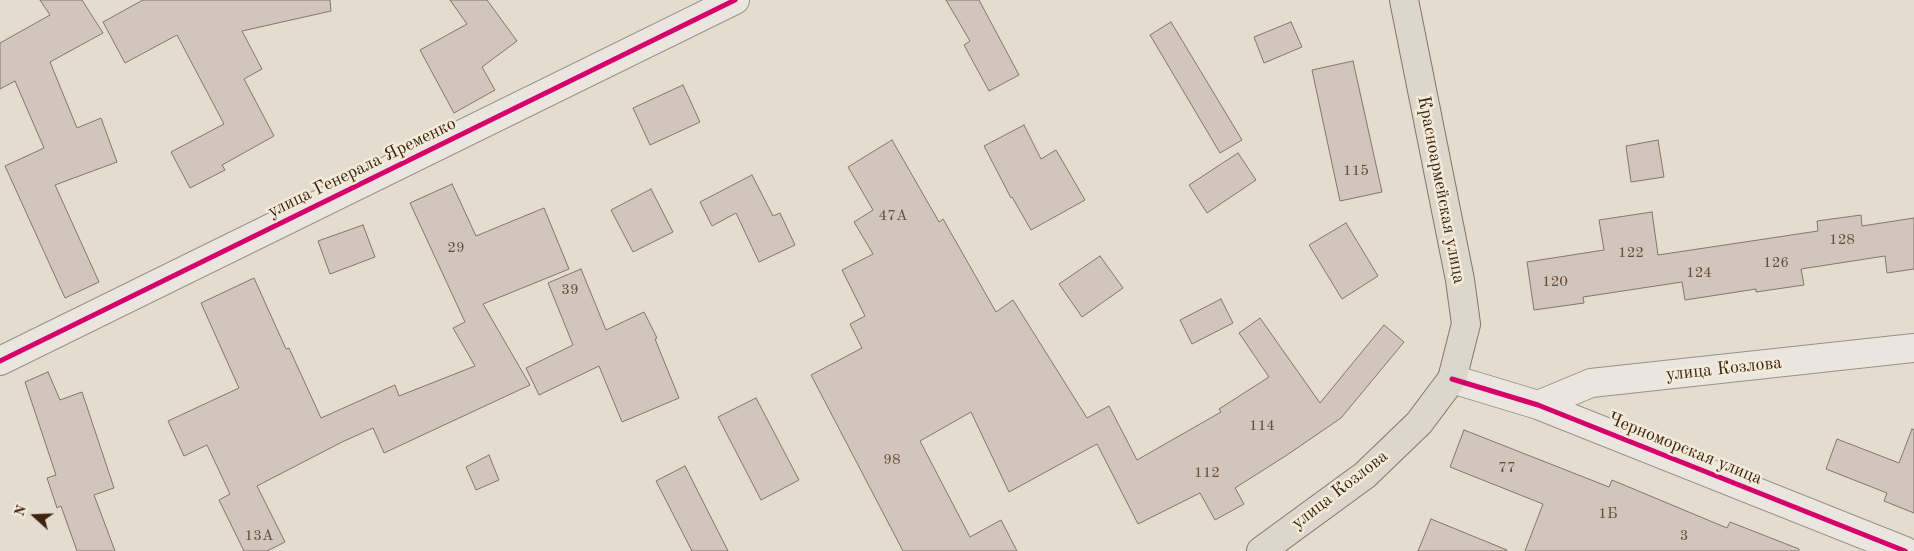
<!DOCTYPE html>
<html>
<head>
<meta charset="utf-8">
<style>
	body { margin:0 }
	#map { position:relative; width:1914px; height:551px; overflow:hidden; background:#e4dcce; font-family:"Old Standard TT",serif }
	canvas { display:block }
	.north { position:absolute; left:10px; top:491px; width:50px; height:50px; -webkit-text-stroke:4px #f3ebda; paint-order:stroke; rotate:290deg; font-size:14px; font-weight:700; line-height:20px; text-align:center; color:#3e230e }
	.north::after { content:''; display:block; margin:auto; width:18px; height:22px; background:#3e230e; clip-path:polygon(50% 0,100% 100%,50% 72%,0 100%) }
</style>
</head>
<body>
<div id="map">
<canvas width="1914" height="551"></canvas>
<div class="north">N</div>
</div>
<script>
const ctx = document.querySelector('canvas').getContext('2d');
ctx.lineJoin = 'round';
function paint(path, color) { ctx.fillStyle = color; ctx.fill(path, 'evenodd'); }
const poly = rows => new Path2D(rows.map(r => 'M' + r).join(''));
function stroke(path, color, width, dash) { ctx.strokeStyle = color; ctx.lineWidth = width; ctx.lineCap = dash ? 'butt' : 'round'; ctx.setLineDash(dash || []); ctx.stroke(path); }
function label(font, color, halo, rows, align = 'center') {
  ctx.font = font + ' "Old Standard TT",serif'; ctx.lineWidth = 5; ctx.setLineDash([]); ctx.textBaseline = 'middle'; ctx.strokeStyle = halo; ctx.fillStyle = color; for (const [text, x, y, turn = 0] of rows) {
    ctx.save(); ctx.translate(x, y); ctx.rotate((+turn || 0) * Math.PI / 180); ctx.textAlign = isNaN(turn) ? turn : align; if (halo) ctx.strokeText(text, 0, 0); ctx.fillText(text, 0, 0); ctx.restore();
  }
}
const building = poly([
	[40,0,82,0,103,33,50,62,77,128,101,118,117,162,55,185,99,282,65,298,5,166,44,148,15,81,0,89,0,43,50,15,40,0],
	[143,0,330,0,331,11,242,31,262,69,244,79,274,136,222,165,225,170,190,188,171,152,224,124,177,35,125,63,103,22,143,0],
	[450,0,487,0,517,41,482,67,495,90,454,113,420,50,467,24,450,0],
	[946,0,979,0,1019,75,989,91,964,45,970,41,946,0],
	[1171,22,1242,140,1220,153,1150,35,1171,22],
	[1291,22,1302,47,1264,63,1254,37,1291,22],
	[1353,61,1382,192,1340,201,1312,70,1353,61],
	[683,85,700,122,650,145,633,108,683,85],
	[1024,125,1041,159,1056,150,1085,200,1031,230,1012,197,1011,198,984,146,1024,125],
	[892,140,939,222,943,219,996,312,1013,300,1087,418,1109,406,1137,460,1221,412,1219,409,1269,377,1239,333,1260,318,1320,403,1384,325,1404,342,1341,418,1287,455,1235,488,1244,504,1215,520,1200,493,1138,524,1097,444,1009,492,971,412,920,441,970,537,1001,520,1017,551,903,551,811,375,862,348,850,324,865,316,842,270,873,254,854,222,873,210,848,167,892,140],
	[1658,140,1664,177,1631,182,1626,146,1658,140],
	[1238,153,1256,180,1207,213,1189,185,1238,153],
	[752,175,773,216,780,213,795,245,759,262,736,213,712,226,700,202,752,175],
	[452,184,476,236,544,208,569,269,483,304,530,385,384,453,373,428,342,442,257,486,285,542,267,551,244,551,219,500,230,494,207,445,184,456,168,421,239,388,201,303,254,278,286,349,289,348,321,418,395,385,399,396,475,366,453,328,465,322,410,203,452,184],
	[651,189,673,232,633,252,611,210,651,189],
	[1652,212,1658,255,1818,231,1817,221,1861,215,1862,226,1914,218,1914,269,1887,273,1885,256,1801,269,1804,285,1756,292,1756,289,1685,300,1682,282,1583,297,1584,303,1534,310,1527,262,1604,250,1599,220,1652,212],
	[1346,223,1378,276,1342,299,1309,245,1346,223],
	[363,225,375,257,330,274,318,241,363,225],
	[1100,256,1123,288,1082,317,1059,284,1100,256],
	[581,269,606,330,644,312,657,338,655,339,679,398,622,422,599,366,539,395,526,368,573,345,548,283,581,269],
	[1221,299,1233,323,1192,344,1180,320,1221,299],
	[48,372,60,400,82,392,114,488,94,495,115,551,77,551,61,506,57,508,47,478,56,475,25,382,48,372],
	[756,398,799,480,761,500,718,417,756,398],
	[1912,429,1914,430,1914,513,1884,501,1887,493,1826,469,1837,439,1899,463,1912,429],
	[1464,430,1609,487,1612,480,1727,528,1730,522,1799,549,1799,551,1525,551,1543,504,1450,467,1464,430],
	[489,455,499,480,476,490,466,467,489,455],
	[685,466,728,551,692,551,656,481,685,466],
	[1431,519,1507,550,1507,551,1418,551,1431,519]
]);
paint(building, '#d2c5bb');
stroke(building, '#80776d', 1);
const minor = poly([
	[0,361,735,0],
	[1452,379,1538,405,1905,551],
	[1538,405,1591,383,1914,348]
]);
const major = poly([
	[1261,551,1365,475,1419,423,1452,379,1466,324,1460,280,1404,0]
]);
stroke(minor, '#999186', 30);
stroke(major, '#80776d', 30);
stroke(minor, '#eae6df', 28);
stroke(major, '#ddd6ca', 28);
stroke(poly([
	[0,361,735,0],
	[1452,379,1538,405,1905,551]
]), '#d6006c', 5);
label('15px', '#644c3a', null, [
	["115",1356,171],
	["47А",893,216],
	["128",1842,240],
	["29",456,248],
	["122",1631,253],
	["126",1776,263],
	["124",1699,273],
	["120",1555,282],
	["39",570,290],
	["114",1262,426],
	["98",892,460],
	["77",1507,468],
	["112",1207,473],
	["1Б",1608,514],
	["13А",259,536],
	["3",1684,536]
]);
label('18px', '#3e230e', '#f3ebda', [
	["улица Генерала Яременко",362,168,-26],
	["Красноармейская улица",1441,190,79],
	["улица Козлова",1724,369,-6],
	["Черноморская улица",1685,449,22],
	["улица Козлова",1340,490,-38]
]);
</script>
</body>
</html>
